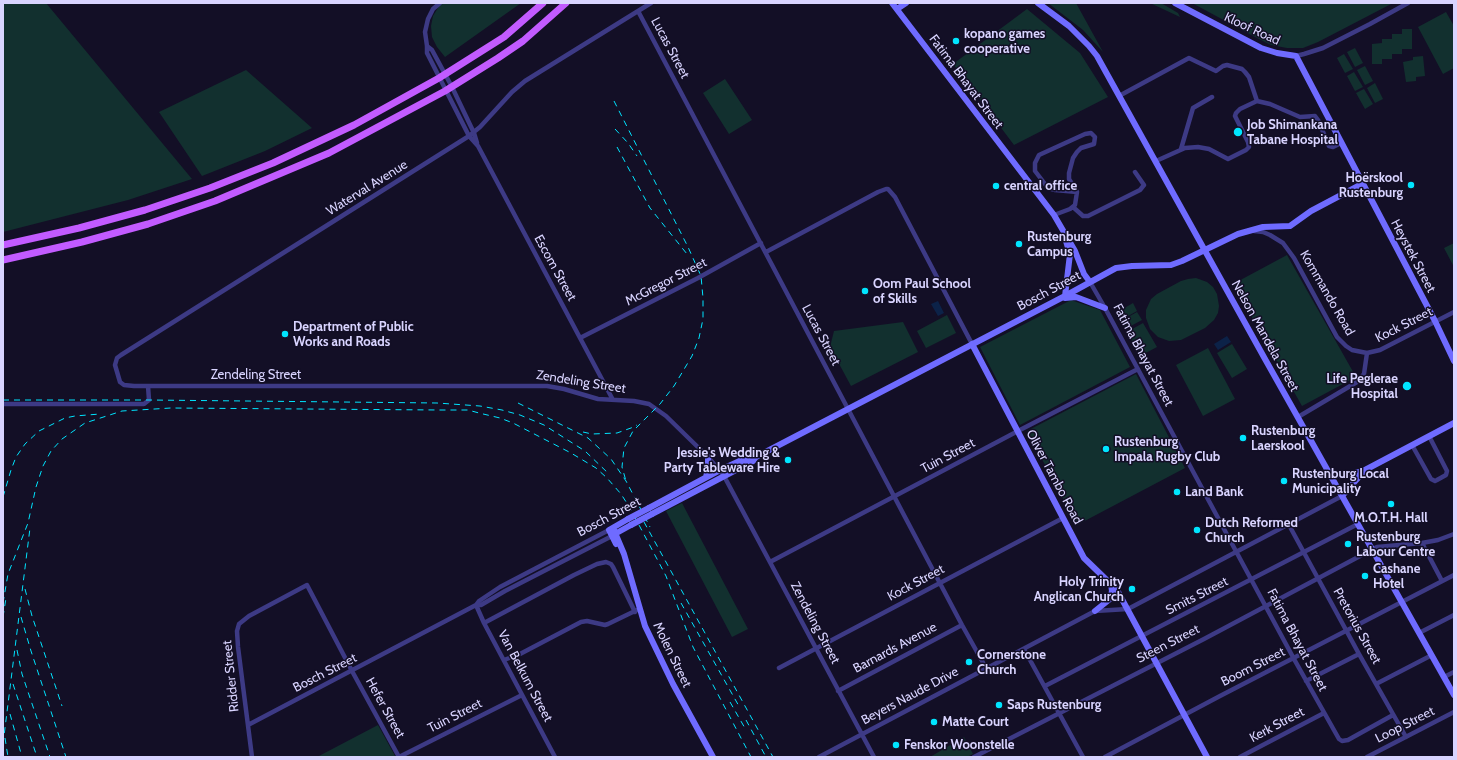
<!DOCTYPE html>
<html>
<head>
<meta charset="utf-8">
<style>
	body { margin:0 }
	#map { position:relative; width:1457px; height:760px; overflow:hidden; background:#130f26; font-family:Cabin,sans-serif }
	canvas { display:block }
	.frame { position:absolute; inset:0; border:4px solid #d9d4ff; pointer-events:none }
</style>
</head>
<body>
<div id="map">
<canvas width="1457" height="760"></canvas>
<div class="frame"></div>
</div>
<script>
const ctx = document.querySelector('canvas').getContext('2d');
ctx.lineJoin = 'round';
function paint(path, color) { ctx.fillStyle = color; ctx.fill(path, 'evenodd'); }
const poly = rows => new Path2D(rows.map(r => 'M' + r).join(''));
function stroke(path, color, width, dash) { ctx.strokeStyle = color; ctx.lineWidth = width; ctx.lineCap = dash ? 'butt' : 'round'; ctx.setLineDash(dash || []); ctx.stroke(path); }
function label(font, color, halo, rows, align = 'center') {
  ctx.font = font + ' Cabin,sans-serif'; ctx.lineWidth = 3; ctx.setLineDash([]); ctx.textBaseline = 'middle'; ctx.strokeStyle = halo; ctx.fillStyle = color; for (const [text, x, y, turn = 0] of rows) {
    ctx.save(); ctx.translate(x, y); ctx.rotate((+turn || 0) * Math.PI / 180); ctx.textAlign = isNaN(turn) ? turn : align; if (halo) ctx.strokeText(text, 0, 0); ctx.fillText(text, 0, 0); ctx.restore();
  }
}
paint(poly([
	[3,3,46,3,192,179,128,200,3,232],
	[441,3,521,3,445,57,437,47,432,37,431,26,433,16],
	[1048,3,1076,3,1103,52,1083,30],
	[1150,3,1161,3,1178,13,1180,17],
	[1192,3,1393,3,1318,42,1303,48,1287,48,1271,45,1257,38],
	[1027,9,1080,53,1108,97,1014,145,953,64],
	[1446,12,1454,26,1454,68,1443,74,1418,27],
	[1402,29,1412,29,1412,49,1402,49,1402,54,1392,54,1392,59,1382,59,1382,64,1372,64,1372,44,1382,43,1382,39,1392,39,1392,34,1402,34],
	[1355,48,1363,63,1355,67,1347,52],
	[1344,54,1353,69,1345,73,1337,58],
	[1423,56,1425,76,1416,77,1416,81,1406,82,1403,62,1413,60,1413,57],
	[1365,66,1373,81,1365,85,1357,70],
	[246,70,312,128,265,151,202,176,159,112],
	[1354,72,1363,87,1355,91,1347,76],
	[725,79,752,120,729,134,703,93],
	[1375,83,1383,99,1375,103,1367,88],
	[1364,89,1373,104,1365,109,1356,93],
	[1454,243,1454,267,1444,248],
	[1287,255,1356,377,1302,406,1233,284],
	[1196,278,1207,282,1213,287,1217,294,1219,306,1218,313,1214,320,1205,328,1181,340,1169,341,1158,337,1150,329,1146,318,1146,310,1151,299,1157,294,1181,281,1188,279],
	[1071,300,1100,310,1130,367,1020,425,980,347],
	[1133,303,1137,311,1121,320,1116,313],
	[1137,312,1142,320,1125,329,1121,321],
	[947,315,956,333,926,348,917,331],
	[903,322,918,352,851,386,830,347,834,331],
	[1143,323,1157,347,1140,356,1127,332],
	[1232,344,1247,369,1232,378,1217,353],
	[1208,348,1235,399,1203,416,1176,365],
	[1136,374,1185,468,1077,525,1027,431],
	[682,503,748,629,732,637,666,511],
	[378,725,395,756,394,757,317,757],
	[964,737,973,754,967,757,930,757]
]), '#12302f');
paint(poly([
	[938,301,944,313,938,316,931,304],
	[1227,336,1231,342,1218,350,1214,344]
]), '#0c2248');
stroke(poly([
	[440,3,433,9,428,19,425,32,427,46,427,53,469,136,478,146,613,400],
	[651,3,525,81,512,92,480,127,469,136,121,355,117,358,115,365,120,382,124,385,134,386,547,386,564,389,598,399,634,401,649,404,666,416,708,457,724,476,874,757],
	[638,11,962,625,986,668],
	[427,46,432,50,452,87,474,133,477,143],
	[1296,56,1304,54,1323,48,1370,24,1408,3],
	[1119,96,1189,58,1216,71,1223,66,1227,65,1242,69,1245,72,1249,77,1257,101],
	[1181,149,1193,108,1212,97],
	[1156,161,1185,148,1198,147,1209,149,1228,159,1246,150,1249,147,1248,142,1235,116,1236,113,1240,109,1257,101,1270,104,1300,117,1315,116,1318,120,1329,146,1333,147,1341,143],
	[1073,207,1083,216,1088,216,1140,190,1144,185,1135,172],
	[1054,215,1070,209,1075,205,1077,192,1069,179,1069,173,1073,158,1077,152,1081,148,1094,144,1095,137,1091,133,1085,134,1039,155,1035,163,1035,171,1048,188,1055,190,1077,192],
	[1254,231,1263,232,1270,235,1283,243,1294,258,1337,337,1346,346,1352,350,1367,353],
	[766,252,878,192,886,189,888,189,895,197,972,344],
	[1090,282,1105,308,1294,659,1339,739,1342,741,1348,740,1393,715],
	[580,338,698,278,761,243],
	[3,404,144,404,149,400,148,386],
	[1298,417,1357,382,1364,374,1367,353,1380,350,1454,312],
	[1412,445,1431,479,1435,481,1437,480,1446,475,1447,471,1429,436],
	[1289,525,1359,654,1406,737],
	[1422,543,1442,581],
	[770,562,1018,431,1138,369],
	[476,605,484,623,555,757],
	[476,605,479,601,500,587,609,530],
	[484,623,574,575,597,564,606,562,611,564,613,567,635,612],
	[1419,633,1454,615],
	[1024,649,1083,757],
	[504,660,520,654,581,622,587,621,605,625,608,624,637,610],
	[779,668,1063,518],
	[1444,677,1454,672],
	[1306,681,1359,654],
	[1376,684,1432,655],
	[1045,686,1358,524],
	[838,691,962,625],
	[248,725,476,605,481,605,505,591,612,536],
	[252,757,238,647,237,631,239,624,249,616,307,585,352,671,399,757],
	[399,757,522,695],
	[819,757,1095,611,1128,609,1342,496],
	[974,757,1204,639,1377,547,1422,543,1438,540,1454,534],
	[1105,757,1220,696,1454,575],
	[1240,757,1324,713],
	[1367,757,1454,712]
]), '#3d3a85', 4.5);
stroke(poly([
	[892,3,1054,215,1075,251,1084,274,1090,282],
	[1038,3,1069,26,1089,46,1097,56,1265,359,1454,695],
	[1175,3,1261,48,1277,53,1296,56,1435,321,1454,361],
	[897,9,906,3],
	[1065,296,1070,254,1066,241],
	[1065,298,1076,297,1105,308],
	[972,344,1084,558,1117,590,1207,757],
	[1328,471,1342,476,1348,475,1363,471],
	[706,477,708,469,708,457],
	[1342,496,1365,470,1454,423],
	[649,508,720,470,744,459,756,457],
	[652,514,753,461,756,457,1065,296,1116,268,1132,266,1171,265,1182,261,1238,234,1263,227,1290,226,1311,211,1362,184],
	[613,528,624,554,645,626,673,684,713,757],
	[613,535,631,525],
	[616,544,609,530,628,519],
	[1095,611,1110,599,1112,591,1111,584]
]), '#6f6bff', 6);
stroke(poly([
	[3,245,79,228,145,210,210,188,273,163,354,125,439,78,504,37,543,3],
	[3,260,82,242,148,224,215,201,329,153,445,91,498,58,523,41,566,3]
]), '#c25bff', 7);
stroke(poly([
	[614,101,688,247,701,276,703,298,703,319,699,338,692,356,674,386,660,404,633,431,624,448,622,467,626,481],
	[615,129,628,143,637,156],
	[617,147,650,208,687,254],
	[3,400,149,400,437,403,480,406,502,410,520,415,544,425,585,451,609,474],
	[518,403,588,438,611,459,626,481,650,527],
	[583,432,592,434,617,433,631,428,637,425],
	[3,497,11,470,16,457,25,444,39,431,65,418,75,416,100,414],
	[644,522,773,757],
	[25,589,32,616,62,706],
	[3,603,8,574,28,523,36,487,43,466,51,451,62,439,85,423,122,411,171,408,439,410,468,410,479,413,500,418,513,423,571,453,596,468,607,478,621,494,630,508,666,576,693,647,751,757],
	[681,603,740,708],
	[3,617,6,598],
	[21,617,31,651,66,757],
	[17,650,22,674,50,757],
	[13,684,37,757],
	[730,702,746,730],
	[10,714,22,757],
	[746,720,766,757],
	[5,738,8,757],
	[3,744,30,528]
]), '#00e5ff', 1, [6, 5]);
stroke(poly([
	[628,519,649,508],
	[631,525,652,514]
]), '#6f6bff', 6);
for (const [x, y, r, color] of [
	[956,41,4,"#00e5ff"],
	[1238,132,5,"#00e5ff"],
	[1411,185,4,"#00e5ff"],
	[996,186,4,"#00e5ff"],
	[1019,244,4,"#00e5ff"],
	[865,291,4,"#00e5ff"],
	[285,334,4,"#00e5ff"],
	[1407,386,5,"#00e5ff"],
	[1243,438,4,"#00e5ff"],
	[1106,449,4,"#00e5ff"],
	[788,460,4,"#00e5ff"],
	[1284,481,4,"#00e5ff"],
	[1177,492,4,"#00e5ff"],
	[1391,504,4,"#00e5ff"],
	[1197,530,4,"#00e5ff"],
	[1348,544,4,"#00e5ff"],
	[1365,576,4,"#00e5ff"],
	[1132,589,4,"#00e5ff"],
	[969,662,4,"#00e5ff"],
	[999,705,4,"#00e5ff"],
	[934,722,4,"#00e5ff"],
	[896,745,4,"#00e5ff"]
]) { const dot = new Path2D(); dot.arc(x, y, r, 0, 2 * Math.PI); ctx.fillStyle = color; ctx.fill(dot); stroke(dot, '#130f26', 1.5); }
label('13px', '#d9d4ff', '#130f26', [
	["Kloof Road",1252,29,25],
	["Lucas Street",670,48,62],
	["Fatima Bhayat Street",966,82,53],
	["Waterval Avenue",367,188,-32],
	["Heystek Street",1413,256,62],
	["Escom Street",555,268,61],
	["McGregor Street",666,282,-27],
	["Bosch Street",1049,291,-28],
	["Kommando Road",1327,293,60],
	["Kock Street",1404,325,-27],
	["Lucas Street",821,335,62],
	["Nelson Mandela Street",1265,336,61],
	["Fatima Bhayat Street",1143,355,62],
	["Zendeling Street",256,375],
	["Zendeling Street",581,382,9],
	["Tuin Street",948,456,-28],
	["Oliver Tambo Road",1054,477,62],
	["Bosch Street",609,517,-28],
	["Kock Street",916,583,-28],
	["Smits Street",1197,596,-27],
	["Zendeling Street",815,623,62],
	["Pretorius Street",1357,626,61],
	["Fatima Bhayat Street",1297,640,62],
	["Steen Street",1168,644,-27],
	["Barnards Avenue",895,648,-28],
	["Molen Street",672,655,64],
	["Boom Street",1253,667,-27],
	["Bosch Street",325,673,-27],
	["Ridder Street",231,676,-96],
	["Van Belkum Street",525,676,62],
	["Beyers Naude Drive",910,696,-28],
	["Hefer Street",385,708,61],
	["Tuin Street",455,716,-27],
	["Kerk Street",1277,725,-28],
	["Loop Street",1405,725,-27]
]);
label('bold 13px', '#d9d4ff', '#130f26', [
	["kopano games",964,34],
	["cooperative",964,49],
	["Job Shimankana",1247,125],
	["Tabane Hospital",1247,140],
	["Hoërskool",1403,178,"right"],
	["Rustenburg",1403,193,"right"],
	["central office",1004,186],
	["Rustenburg",1027,237],
	["Campus",1027,252],
	["Oom Paul School",873,284],
	["of Skills",873,299],
	["Department of Public",293,327],
	["Works and Roads",293,342],
	["Life Peglerae",1398,379,"right"],
	["Hospital",1398,394,"right"],
	["Rustenburg",1251,431],
	["Laerskool",1251,446],
	["Rustenburg",1114,442],
	["Impala Rugby Club",1114,457],
	["Jessie's Wedding &",780,453,"right"],
	["Party Tableware Hire",780,468,"right"],
	["Rustenburg Local",1292,474],
	["Municipality",1292,489],
	["Land Bank",1185,492],
	["M.O.T.H. Hall",1391,518,"center"],
	["Dutch Reformed",1205,523],
	["Church",1205,538],
	["Rustenburg",1356,537],
	["Labour Centre",1356,552],
	["Cashane",1373,569],
	["Hotel",1373,584],
	["Holy Trinity",1124,582,"right"],
	["Anglican Church",1124,597,"right"],
	["Cornerstone",977,655],
	["Church",977,670],
	["Saps Rustenburg",1007,705],
	["Matte Court",942,722],
	["Fenskor Woonstelle",904,745]
], 'left');
</script>
</body>
</html>
